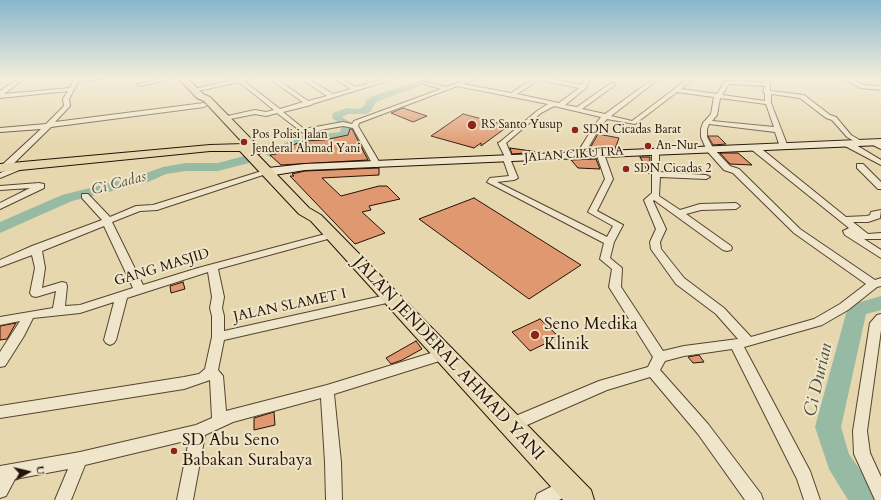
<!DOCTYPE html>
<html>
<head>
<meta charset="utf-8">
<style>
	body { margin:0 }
	#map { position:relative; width:881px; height:500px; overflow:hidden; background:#e6d7ae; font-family:Cardo,serif }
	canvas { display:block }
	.north { position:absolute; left:8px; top:452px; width:40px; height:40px; -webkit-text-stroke:3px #efe5ca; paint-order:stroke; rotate:82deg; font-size:11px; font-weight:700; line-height:16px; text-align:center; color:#261206 }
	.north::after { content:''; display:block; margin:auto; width:14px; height:18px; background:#261206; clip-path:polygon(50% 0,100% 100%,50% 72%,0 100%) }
</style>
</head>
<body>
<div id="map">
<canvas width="881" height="500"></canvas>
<div class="north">U</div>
</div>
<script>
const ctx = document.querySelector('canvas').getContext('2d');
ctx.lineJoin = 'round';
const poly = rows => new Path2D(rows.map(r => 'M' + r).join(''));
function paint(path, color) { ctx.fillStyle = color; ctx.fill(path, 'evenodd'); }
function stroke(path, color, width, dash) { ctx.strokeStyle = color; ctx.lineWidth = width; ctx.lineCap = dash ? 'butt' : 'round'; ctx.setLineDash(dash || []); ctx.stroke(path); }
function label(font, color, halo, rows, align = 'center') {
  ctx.font = font + ' Cardo,serif'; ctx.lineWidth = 4; ctx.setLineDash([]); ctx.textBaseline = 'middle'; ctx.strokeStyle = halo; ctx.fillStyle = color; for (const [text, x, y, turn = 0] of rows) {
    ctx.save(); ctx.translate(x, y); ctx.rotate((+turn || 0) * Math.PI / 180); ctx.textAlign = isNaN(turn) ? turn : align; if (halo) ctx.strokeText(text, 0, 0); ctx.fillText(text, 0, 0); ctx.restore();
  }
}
paint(poly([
	[427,78,443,78,381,100,375,103,371,111,366,114,348,114,342,117,353,124,354,130,348,137,302,143,285,154,270,157,264,153,266,150,277,148,296,137,340,132,342,125,332,118,333,113,347,108,360,109,365,105,366,100,373,96,427,78],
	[244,156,250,160,249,163,218,171,186,171,166,174,148,182,72,201,0,233,0,222,62,195,138,176,163,167,186,163,218,163,244,156],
	[881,296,881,310,866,314,841,427,849,454,874,490,878,500,848,500,829,469,815,427,847,310,850,305,881,296]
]), '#97baa4');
const building = poly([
	[403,108,427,116,413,122,391,113,403,108],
	[463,114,498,123,500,122,511,124,481,146,481,143,474,148,431,136,463,114],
	[350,129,352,129,368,160,281,165,270,155,286,152,289,147,302,141,324,140,348,135,350,129],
	[598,134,619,138,615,149,589,150,598,134],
	[708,136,718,136,726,144,713,145,708,136],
	[510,148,538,152,512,154,510,148],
	[720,153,738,153,752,165,730,164,720,153],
	[640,157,650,157,649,174,640,157],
	[596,159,600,169,578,168,571,160,596,159],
	[379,168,379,175,322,178,341,196,379,186,387,186,400,199,369,206,371,210,362,212,385,233,355,244,290,176,294,176,292,174,305,171,379,168],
	[474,198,581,265,529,299,419,219,474,198],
	[183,282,185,289,171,293,170,286,183,282],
	[540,319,559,337,530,351,512,332,540,319],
	[16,323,7,339,0,340,0,326,16,323],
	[416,341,422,349,402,360,391,364,386,358,416,341],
	[699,355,704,362,693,363,688,357,699,355],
	[274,412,275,425,254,430,254,418,274,412]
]);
paint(building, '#df9870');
stroke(building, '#261206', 1);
const street = poly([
	[19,78,25,78,4,94,70,88,74,80,78,78,108,78,78,82,69,99,70,106,55,122,204,103,207,105,204,107,51,127,7,170,4,170,0,168,1,166,41,129,0,132,0,128,46,124,64,106,63,99,68,91,0,98,0,91,19,78],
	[165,78,177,78,140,86,137,84,165,78],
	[234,78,253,78,244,81,280,109,303,102,268,78,275,78,308,101,327,96,300,78,307,78,333,94,351,89,333,78,340,78,356,87,388,78,397,78,312,104,311,105,283,112,304,129,343,122,352,124,354,121,441,89,421,83,421,81,446,87,470,78,478,78,463,84,511,93,534,78,547,78,582,85,585,78,591,78,586,88,565,105,577,107,611,83,615,83,615,85,582,109,605,114,654,78,660,78,611,116,632,121,689,78,695,78,681,89,717,94,725,81,738,81,739,78,745,78,744,81,764,83,764,78,770,78,770,91,804,95,830,115,836,117,851,135,863,142,863,144,859,144,847,137,832,120,826,118,800,98,771,94,771,103,788,147,787,149,780,147,775,132,709,124,707,129,707,137,713,148,730,166,739,169,800,229,875,280,881,278,881,286,877,287,848,310,822,325,744,347,810,471,820,500,804,500,797,479,732,349,684,356,665,361,660,370,708,424,761,494,763,500,745,500,698,434,650,377,607,390,511,432,506,430,504,425,506,420,599,381,648,367,653,357,609,287,612,269,600,259,604,243,487,182,490,178,509,176,503,159,505,157,498,143,500,142,537,111,548,104,457,86,359,123,358,126,381,165,377,167,373,165,353,128,343,126,303,133,277,113,266,116,255,114,225,120,222,118,223,117,255,110,266,112,274,110,239,82,193,92,190,90,236,79,234,78],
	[539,80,579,88,559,103,517,94,539,80],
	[729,84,765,86,763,92,765,93,765,101,722,95,729,84],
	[677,92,714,97,711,114,703,123,701,129,701,137,707,151,724,170,733,173,794,233,866,284,840,304,814,319,751,337,724,308,684,278,661,249,660,242,666,229,653,201,654,200,723,250,727,251,731,250,732,248,731,246,686,214,701,210,736,209,740,206,736,203,700,204,680,210,659,196,660,177,706,179,710,177,706,175,659,172,659,151,652,149,652,193,644,200,656,229,650,242,651,249,676,284,716,314,738,339,684,346,663,351,621,287,622,268,610,258,614,242,623,225,597,211,613,179,603,151,600,151,596,153,605,179,588,212,613,226,607,237,497,182,514,180,518,178,511,161,513,159,506,143,541,113,554,106,601,117,594,126,576,155,580,157,583,157,600,127,607,119,635,124,677,92],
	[720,98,766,104,774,127,712,121,717,115,720,98],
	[843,78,850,78,863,85,881,86,881,90,860,88,843,78],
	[845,142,851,142,881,160,881,165,845,146,845,142],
	[871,142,875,142,881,144,881,149,871,144,871,142],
	[752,146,758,146,846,217,867,216,870,215,871,212,881,210,880,218,868,222,853,222,868,234,881,233,881,239,864,239,881,250,881,258,845,235,843,231,849,228,752,150,752,146],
	[22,164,25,164,29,166,0,178,0,173,22,164],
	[857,164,863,164,881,182,881,189,878,189,857,168,857,164],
	[265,170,268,170,272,172,157,210,140,211,112,222,143,285,198,268,329,233,335,233,337,235,335,237,218,269,224,297,222,308,224,316,224,331,391,294,395,295,397,298,395,301,391,302,224,340,218,370,223,376,226,411,327,385,444,349,449,350,450,354,449,358,334,394,341,462,342,500,326,500,325,462,321,398,233,422,205,435,193,500,177,500,189,440,85,465,71,500,55,500,68,469,15,479,6,496,0,498,0,466,80,452,196,425,212,418,210,380,184,389,0,418,0,406,184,377,199,374,205,369,212,337,212,316,210,308,212,297,208,272,127,298,116,340,114,343,110,345,106,343,104,340,114,302,80,313,33,318,24,336,5,366,0,367,0,352,20,321,0,325,0,317,53,308,56,291,36,297,32,296,30,293,35,268,32,255,0,267,0,260,32,246,102,220,82,198,82,194,88,194,110,217,136,206,153,205,265,170],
	[104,226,133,288,80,305,65,306,67,286,66,283,62,282,42,288,45,268,42,251,104,226],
	[39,183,44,184,44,188,0,209,0,203,30,188,0,190,0,186,39,183],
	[881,314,881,330,867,431,870,453,881,477,881,500,875,500,854,454,853,431,870,323,877,315,881,314],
	[568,478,574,480,576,486,574,492,559,500,535,500,537,494,568,478]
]);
const secondary = poly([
	[881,139,881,145,305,170,268,176,262,172,268,168,305,164,881,139]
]);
const primary = poly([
	[178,78,187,78,203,94,210,97,261,149,263,151,261,153,257,154,309,208,321,215,591,490,594,500,563,500,311,221,299,214,240,151,210,151,0,172,0,164,210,145,244,144,204,101,197,98,178,78]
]);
stroke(street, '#564330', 2);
stroke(secondary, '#261206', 2);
stroke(primary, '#261206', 2);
paint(street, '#efe5ca');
paint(secondary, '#efe5ca');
paint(primary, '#e6d7ae');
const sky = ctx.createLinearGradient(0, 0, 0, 148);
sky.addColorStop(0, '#87b6cd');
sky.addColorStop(0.53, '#f4eddb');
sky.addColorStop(1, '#f4eddb00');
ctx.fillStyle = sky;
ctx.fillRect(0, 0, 881, 148);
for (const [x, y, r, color] of [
	[472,125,5,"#8f2418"],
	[575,130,4,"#8f2418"],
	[244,142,4,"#8f2418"],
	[648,146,4,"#8f2418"],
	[626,169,4,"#8f2418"],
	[535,335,5,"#8f2418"],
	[174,451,4,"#8f2418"]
]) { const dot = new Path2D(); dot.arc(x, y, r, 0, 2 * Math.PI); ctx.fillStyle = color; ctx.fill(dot); stroke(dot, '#efe5ca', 1.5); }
label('12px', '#261206', '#efe5ca', [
	["RS Santo Yusup",481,125],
	["SDN Cicadas Barat",583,130],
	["Pos Polisi Jalan",252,135],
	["Jenderal Ahmad Yani",252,149],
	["An-Nur",656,146],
	["SDN Cicadas 2",634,169]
], 'left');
label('12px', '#261206', '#efe5ca', [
	["JALAN CIKUTRA",574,155,-4]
]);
label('14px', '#261206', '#efe5ca', [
	["GANG MASJID",162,268,-17],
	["JALAN SLAMET I",290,306,-12]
]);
label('italic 15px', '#4e4d3d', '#efe5ca', [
	["Ci Cadas",119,184,-15]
]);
label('17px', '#261206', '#efe5ca', [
	["Seno Medika",544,325],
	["Klinik",544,345],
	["SD Abu Seno",182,441],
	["Babakan Surabaya",182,461]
], 'left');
label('17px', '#261206', '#efe5ca', [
	["JALAN JENDERAL AHMAD YANI",448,359,47]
]);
label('italic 18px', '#4e4d3d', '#efe5ca', [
	["Ci Durian",819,380,-77]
]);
</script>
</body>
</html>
